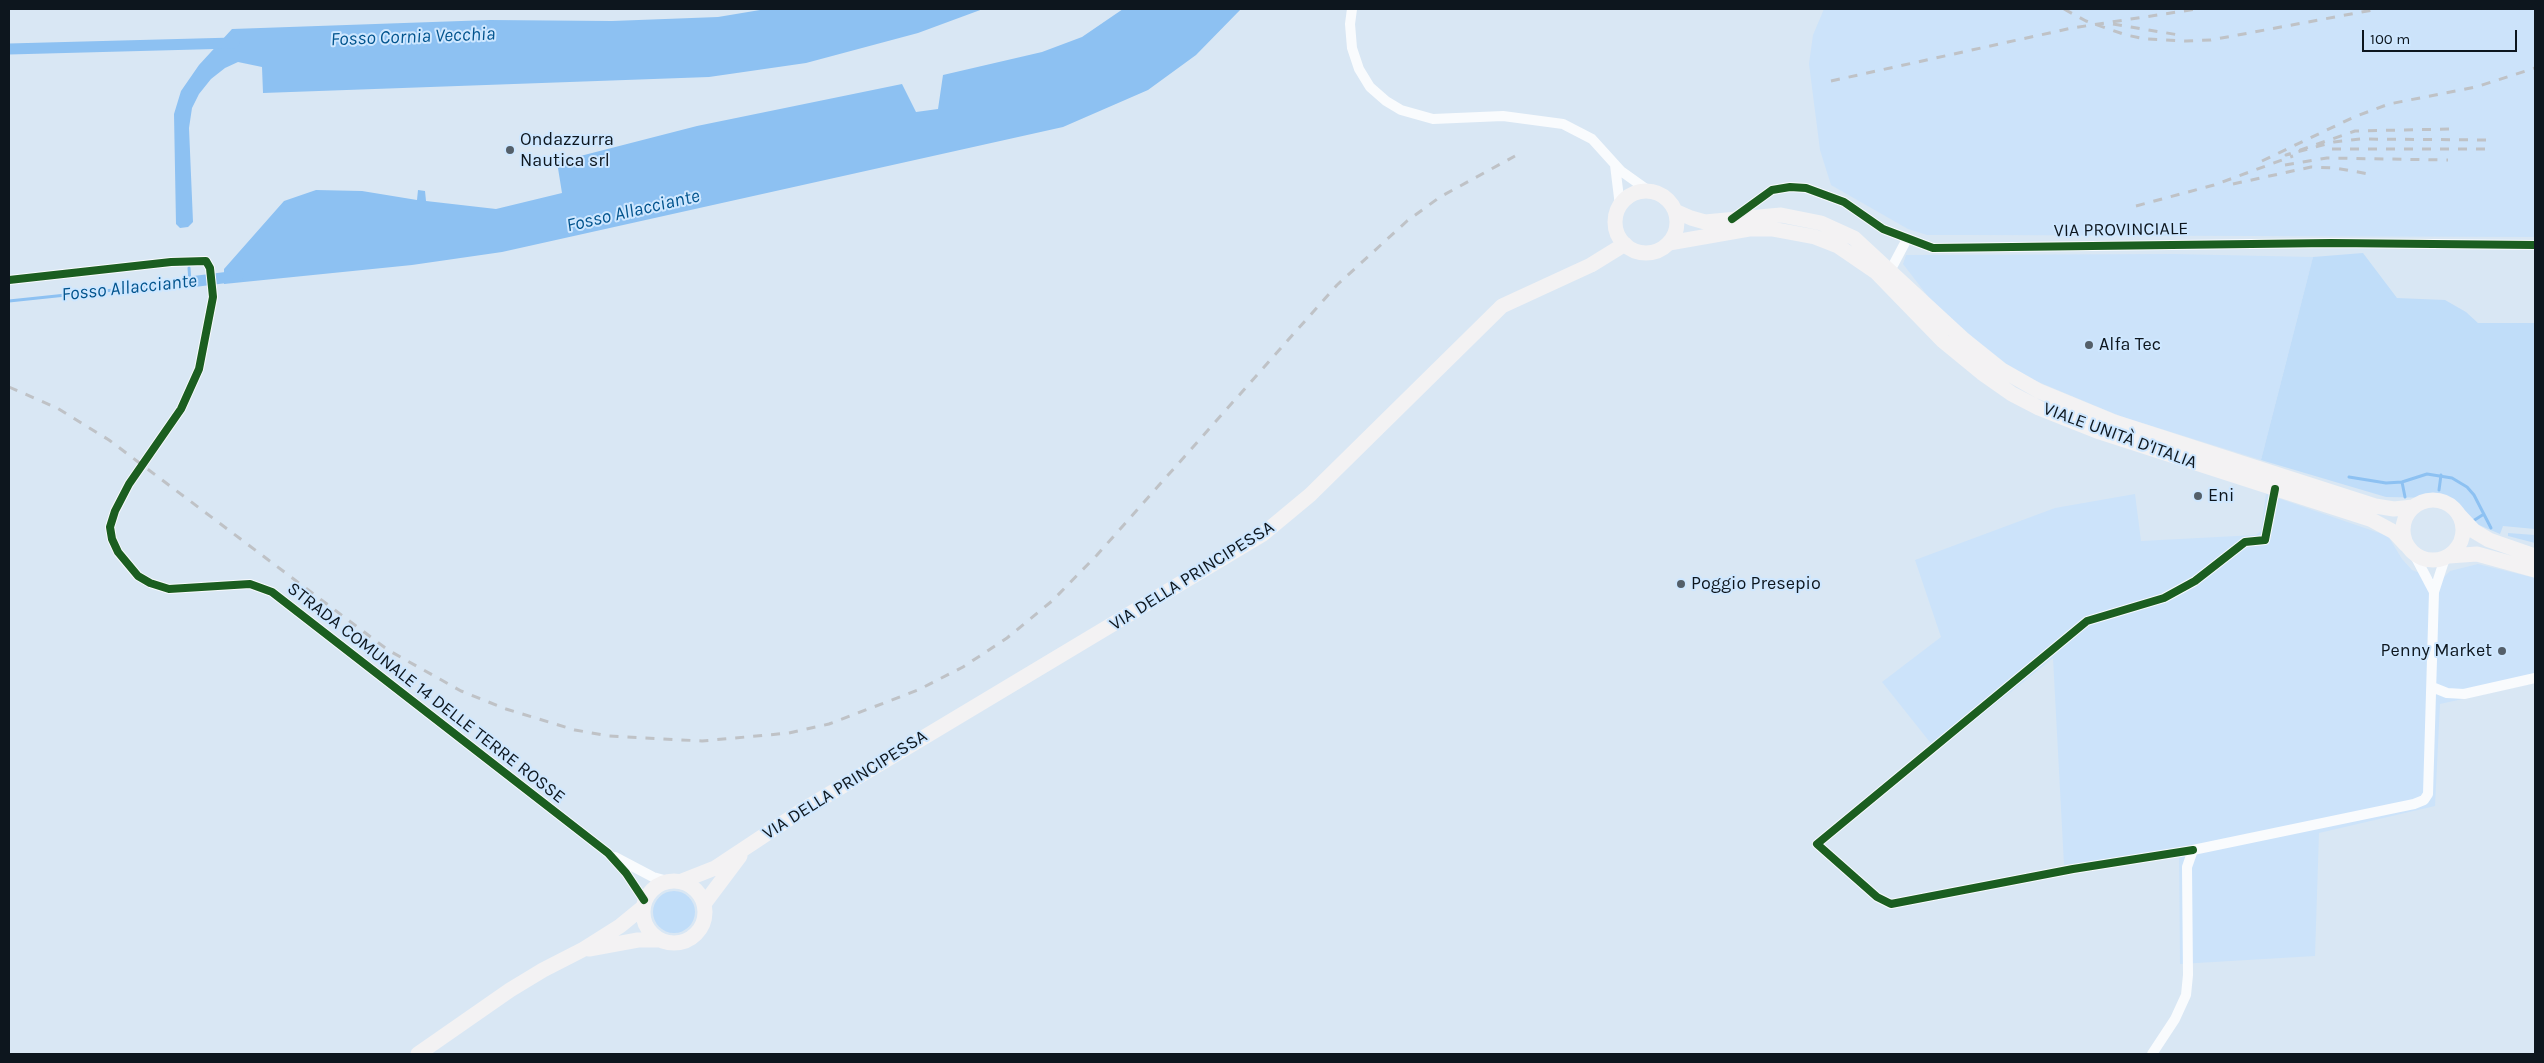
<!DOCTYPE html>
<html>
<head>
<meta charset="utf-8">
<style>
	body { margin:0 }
	#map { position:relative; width:2544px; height:1063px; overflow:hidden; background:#d9e7f4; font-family:Karla,sans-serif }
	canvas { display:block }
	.frame { position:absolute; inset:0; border:10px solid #0d161e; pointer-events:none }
	.scale { position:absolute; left:2362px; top:30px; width:155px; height:22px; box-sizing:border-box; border:2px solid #0d161e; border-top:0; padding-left:6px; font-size:15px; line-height:18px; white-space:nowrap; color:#0d161e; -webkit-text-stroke:4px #cee7ff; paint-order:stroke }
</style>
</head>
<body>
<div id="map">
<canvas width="2544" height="1063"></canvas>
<div class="frame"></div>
<div class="scale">100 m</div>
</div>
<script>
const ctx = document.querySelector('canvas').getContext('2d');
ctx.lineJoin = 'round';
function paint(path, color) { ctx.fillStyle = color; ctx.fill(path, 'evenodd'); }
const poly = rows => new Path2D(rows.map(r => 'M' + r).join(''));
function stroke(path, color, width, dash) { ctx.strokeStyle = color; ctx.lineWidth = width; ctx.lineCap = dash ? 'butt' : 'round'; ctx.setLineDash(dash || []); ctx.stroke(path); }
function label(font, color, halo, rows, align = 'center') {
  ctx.font = font + ' Karla,sans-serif'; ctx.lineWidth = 4; ctx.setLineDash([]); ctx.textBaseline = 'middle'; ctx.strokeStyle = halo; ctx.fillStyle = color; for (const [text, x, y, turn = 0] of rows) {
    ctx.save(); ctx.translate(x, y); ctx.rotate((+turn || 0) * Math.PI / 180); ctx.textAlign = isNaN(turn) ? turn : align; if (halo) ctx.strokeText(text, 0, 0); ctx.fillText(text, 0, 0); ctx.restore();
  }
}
paint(poly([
	[1824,9,2535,9,2535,237,1970,235,1927,235,1908,229,1831,185,1820,150,1809,64,1813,35],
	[2173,254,2313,257,2261,460,2120,416,2017,373,1986,349,1930,299,1903,264,1906,255],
	[2135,494,2141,541,2256,535,2261,531,2266,494,2388,536,2402,559,2412,570,2436,579,2441,580,2450,571,2478,564,2535,578,2535,683,2440,704,2435,806,2319,833,2315,956,2180,964,2179,852,2064,865,2053,658,1937,751,1882,682,1941,637,1915,560,2055,508]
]), '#cce3fa');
paint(poly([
	[2363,253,2397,298,2445,300,2466,312,2478,323,2535,323,2535,529,2503,526,2500,534,2472,522,2452,502,2439,498,2386,497,2261,460,2313,257],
	[2508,533,2535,535,2535,543,2508,536],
	'653 912a21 21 0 1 1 42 0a21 21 0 1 1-42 0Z'
]), '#c0ddf9');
paint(poly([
	[766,9,983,9,918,33,806,63,709,77,263,93,262,67,238,62,225,68,211,79,199,94,192,108,189,128,193,222,188,227,180,228,176,224,174,114,181,91,199,65,232,29,490,20,612,21,718,17],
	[1123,9,1241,9,1196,55,1148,90,1063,127,502,252,412,265,224,284,224,269,284,201,316,190,362,191,417,200,418,190,425,191,426,201,496,209,562,193,557,162,697,126,902,84,916,112,938,109,943,75,1042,52,1082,37]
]), '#8dc1f2');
stroke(poly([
	[9,301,190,282,189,268],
	[2349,477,2386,483,2402,482,2427,474,2452,478,2467,487,2474,495,2491,528],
	[2402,482,2405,497],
	[2439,490,2441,475],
	[2473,521,2484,514]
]), '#8dc1f2', 3);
stroke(poly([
	[9,49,234,43],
	[190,282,238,276]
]), '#8dc1f2', 11);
stroke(poly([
	[1352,9,1350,24,1352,48,1359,69,1370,87,1386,101,1401,110,1433,119,1503,116,1563,124,1592,139,1621,171,1649,191],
	[1615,165,1620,206],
	[1732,219,1772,190,1790,187,1806,188,1844,202,1883,229,1933,248,2331,243,2535,245],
	[1890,271,1907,239],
	[9,280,171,262,206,261,210,268,213,297,199,369,181,409,129,484,115,511,110,527,112,539,118,552,138,576,150,583,169,589,250,584,272,592,608,853,626,873,644,900],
	[2414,554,2434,592],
	[2432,687,2447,693,2464,694,2535,678],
	[2193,850,2073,869,1891,904,1877,897,1817,844,2087,621,2164,598,2195,581,2245,542,2265,540,2275,489],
	[615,857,653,877,668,881],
	[2152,1054,2175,1019,2186,995,2188,975,2187,867,2193,850,2414,804,2424,800,2428,794,2434,592,2445,558]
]), '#f9fbfd', 10);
stroke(poly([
	'1615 222a31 31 0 1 1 62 0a31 31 0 1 1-62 0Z',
	[1675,211,1691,218,1705,222,1781,215,1821,223,1854,238,1962,338,2002,370,2039,391,2114,422,2375,506,2394,509,2413,507],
	[1669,243,1749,229,1772,229,1815,237,1838,246,1876,272,1943,341,1982,373,2012,394,2039,408,2097,431,2370,519,2394,532,2406,545],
	'2403 530a30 30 0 1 1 60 0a30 30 0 1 1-60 0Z',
	[2459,515,2474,531,2489,540,2535,556],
	[2449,556,2477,554,2535,570],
	'643 912a31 31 0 1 1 62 0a31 31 0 1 1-62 0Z',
	[682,881,715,868,801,811,1263,534,1310,495,1502,306,1591,265,1625,244],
	[704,904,740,856],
	[589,949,638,940,660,940],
	[418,1054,510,990,543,970,582,950,620,926,642,908]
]), '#f3f2f3', 15);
stroke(poly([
	[2064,9,2086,21,2126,35,2146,39,2186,41,2211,40,2378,9],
	[2113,24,2179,35],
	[1831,81,2072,28,2197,9],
	[2449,129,2355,131,2286,155,2334,142,2361,139,2490,140],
	[2332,149,2490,149],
	[2262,161,2354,117,2389,104,2476,87,2535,68],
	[2285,165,2327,158,2448,160],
	[2233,184,2311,167,2335,168,2369,174],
	[2136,206,2214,185,2293,156],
	[9,387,57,408,109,440,388,650,461,691,506,709,575,730,609,736,702,741,789,733,829,724,918,690,963,667,1007,638,1052,601,1097,555,1337,285,1407,221,1440,197,1515,156]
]), '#bfc2c6', 3, [9, 9]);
stroke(poly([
	[1732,219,1772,190,1790,187,1806,188,1844,202,1883,229,1933,248,2331,243,2535,245],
	[9,280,171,262,206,261,210,268,213,297,199,369,181,409,129,484,115,511,110,527,112,539,118,552,138,576,150,583,169,589,250,584,272,592,608,853,626,873,644,900],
	[2193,850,2073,869,1891,904,1877,897,1817,844,2087,621,2164,598,2195,581,2245,542,2265,540,2275,489]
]), '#1b5e20', 8);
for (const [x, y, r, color] of [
	[510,150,5,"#545f69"],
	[2089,345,5,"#545f69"],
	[2198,496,5,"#545f69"],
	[1681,584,5,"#545f69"],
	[2502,651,5,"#545f69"]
]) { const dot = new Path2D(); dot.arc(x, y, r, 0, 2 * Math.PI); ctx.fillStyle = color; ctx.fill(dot); stroke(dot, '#cee7ff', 2); }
label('18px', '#0d161e', '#cee7ff', [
	["Ondazzurra",520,140],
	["Nautica srl",520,161],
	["Alfa Tec",2099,345],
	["Eni",2208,496],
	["Poggio Presepio",1691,584],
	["Penny Market",2492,651,"right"]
], 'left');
label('18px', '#0d161e', '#cee7ff', [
	["VIA PROVINCIALE",2121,230,-1],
	["VIALE UNITÀ D'ITALIA",2120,436,20],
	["VIA DELLA PRINCIPESSA",1192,576,-32],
	["STRADA COMUNALE 14 DELLE TERRE ROSSE",426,693,38],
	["VIA DELLA PRINCIPESSA",845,785,-32]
]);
label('italic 19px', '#02548e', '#cee7ff', [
	["Fosso Cornia Vecchia",413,37,-2],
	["Fosso Allacciante",633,211,-13],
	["Fosso Allacciante",129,288,-6]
]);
</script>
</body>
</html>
